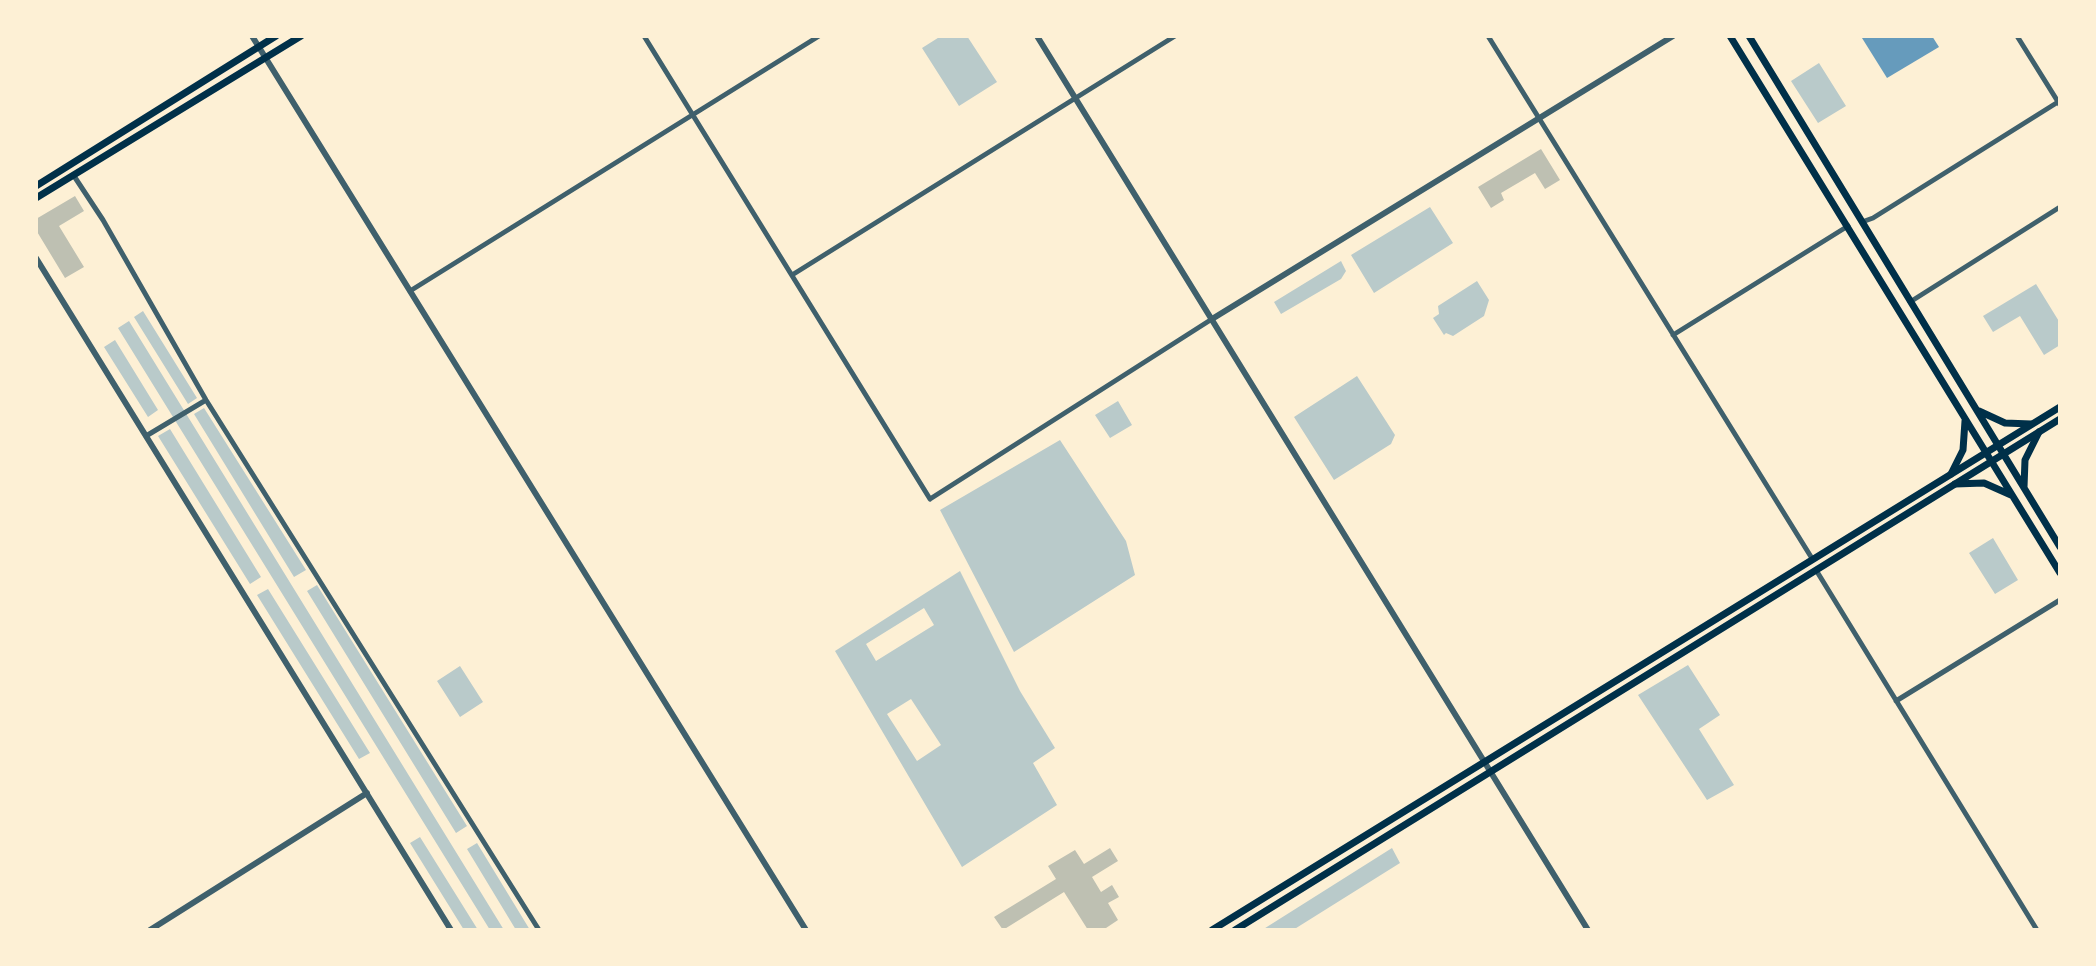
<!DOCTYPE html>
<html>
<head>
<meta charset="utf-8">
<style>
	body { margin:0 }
	#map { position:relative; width:2096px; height:966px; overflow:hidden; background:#fdf0d5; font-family:Spectral,serif }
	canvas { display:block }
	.frame { position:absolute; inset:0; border:38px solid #fdf0d5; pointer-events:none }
</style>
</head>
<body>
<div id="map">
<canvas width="2096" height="966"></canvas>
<div class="frame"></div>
</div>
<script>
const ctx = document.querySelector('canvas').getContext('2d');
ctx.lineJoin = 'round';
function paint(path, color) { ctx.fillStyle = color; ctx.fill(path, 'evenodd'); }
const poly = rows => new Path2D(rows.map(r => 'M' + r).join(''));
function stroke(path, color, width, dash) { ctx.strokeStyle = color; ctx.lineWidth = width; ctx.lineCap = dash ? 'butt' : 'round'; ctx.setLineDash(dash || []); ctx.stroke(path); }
paint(poly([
	[941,36,967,36,997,82,959,106,922,48],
	[1819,63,1846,106,1818,123,1791,81],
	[1430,207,1453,243,1374,293,1351,255],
	[1341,261,1346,271,1341,279,1281,314,1274,302],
	[1477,281,1489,300,1484,316,1453,336,1446,333,1444,335,1433,318,1439,314,1438,306],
	[2036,284,2060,323,2060,345,2044,355,2020,316,1993,332,1983,316],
	[143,311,197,398,188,404,134,317],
	[129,321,504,930,490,930,118,328],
	[115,340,158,410,148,417,104,347],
	[1357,376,1395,435,1391,444,1334,480,1294,417],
	[1118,401,1132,425,1110,438,1095,415],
	[204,408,306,570,294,577,194,414],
	[170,429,261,577,250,584,158,436],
	[1060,440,1126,541,1135,575,1014,652,940,510],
	[1993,538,2018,580,1995,594,1969,553],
	[960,571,1020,691,1055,748,1033,763,1057,805,962,867,835,651],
	[924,608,934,625,876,661,866,644],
	[911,699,941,745,917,761,887,714],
	[317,585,467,826,456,833,307,591],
	[268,589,370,753,359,759,257,595],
	[1688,665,1720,715,1699,729,1734,785,1707,800,1638,695],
	[460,666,483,702,460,717,437,681],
	[420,837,478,930,464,930,410,843],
	[477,843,530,930,516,930,467,849],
	[1392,848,1400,863,1293,930,1262,930]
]), '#b9caca');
paint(poly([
	[1865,36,1932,36,1939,47,1887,78,1862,38]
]), '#669bbc');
paint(poly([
	[1541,149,1560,180,1545,189,1535,173,1501,193,1504,200,1491,208,1478,187],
	[75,196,84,211,59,226,84,267,65,278,36,230,36,219],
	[1110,848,1118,861,1092,877,1101,892,1112,885,1119,897,1108,903,1118,920,1103,930,1088,930,1064,892,1003,930,994,917,1056,879,1048,866,1075,850,1084,864]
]), '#bec0b2');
stroke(poly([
	[644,36,930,499,1212,319],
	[1488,36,1813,560],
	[2017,36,2060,105],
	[74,176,103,220,206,400,539,930],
	[1862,222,1873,218,2058,102],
	[792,275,1175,36],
	[410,291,819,36],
	[1910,302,2060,207],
	[1673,335,1848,226],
	[146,436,206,400],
	[1816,570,2037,930],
	[1896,701,2060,600]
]), '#3f606c', 5);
stroke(poly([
	[252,36,806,930],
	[1037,36,1588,930],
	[36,258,451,930],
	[1212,319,1673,36],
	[150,930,367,793]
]), '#3f606c', 6);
stroke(poly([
	[1730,36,2060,573],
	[1749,36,2060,547],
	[1979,411,2005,423,2031,424],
	[1951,474,1963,450,1965,421],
	[1955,484,1984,483,2011,495],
	[2024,487,2025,460,2039,432]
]), '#003049', 7);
stroke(poly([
	[36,186,276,36],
	[36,198,301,36],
	[1212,930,2060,407],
	[1235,930,2060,419]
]), '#003049', 7);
</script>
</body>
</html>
